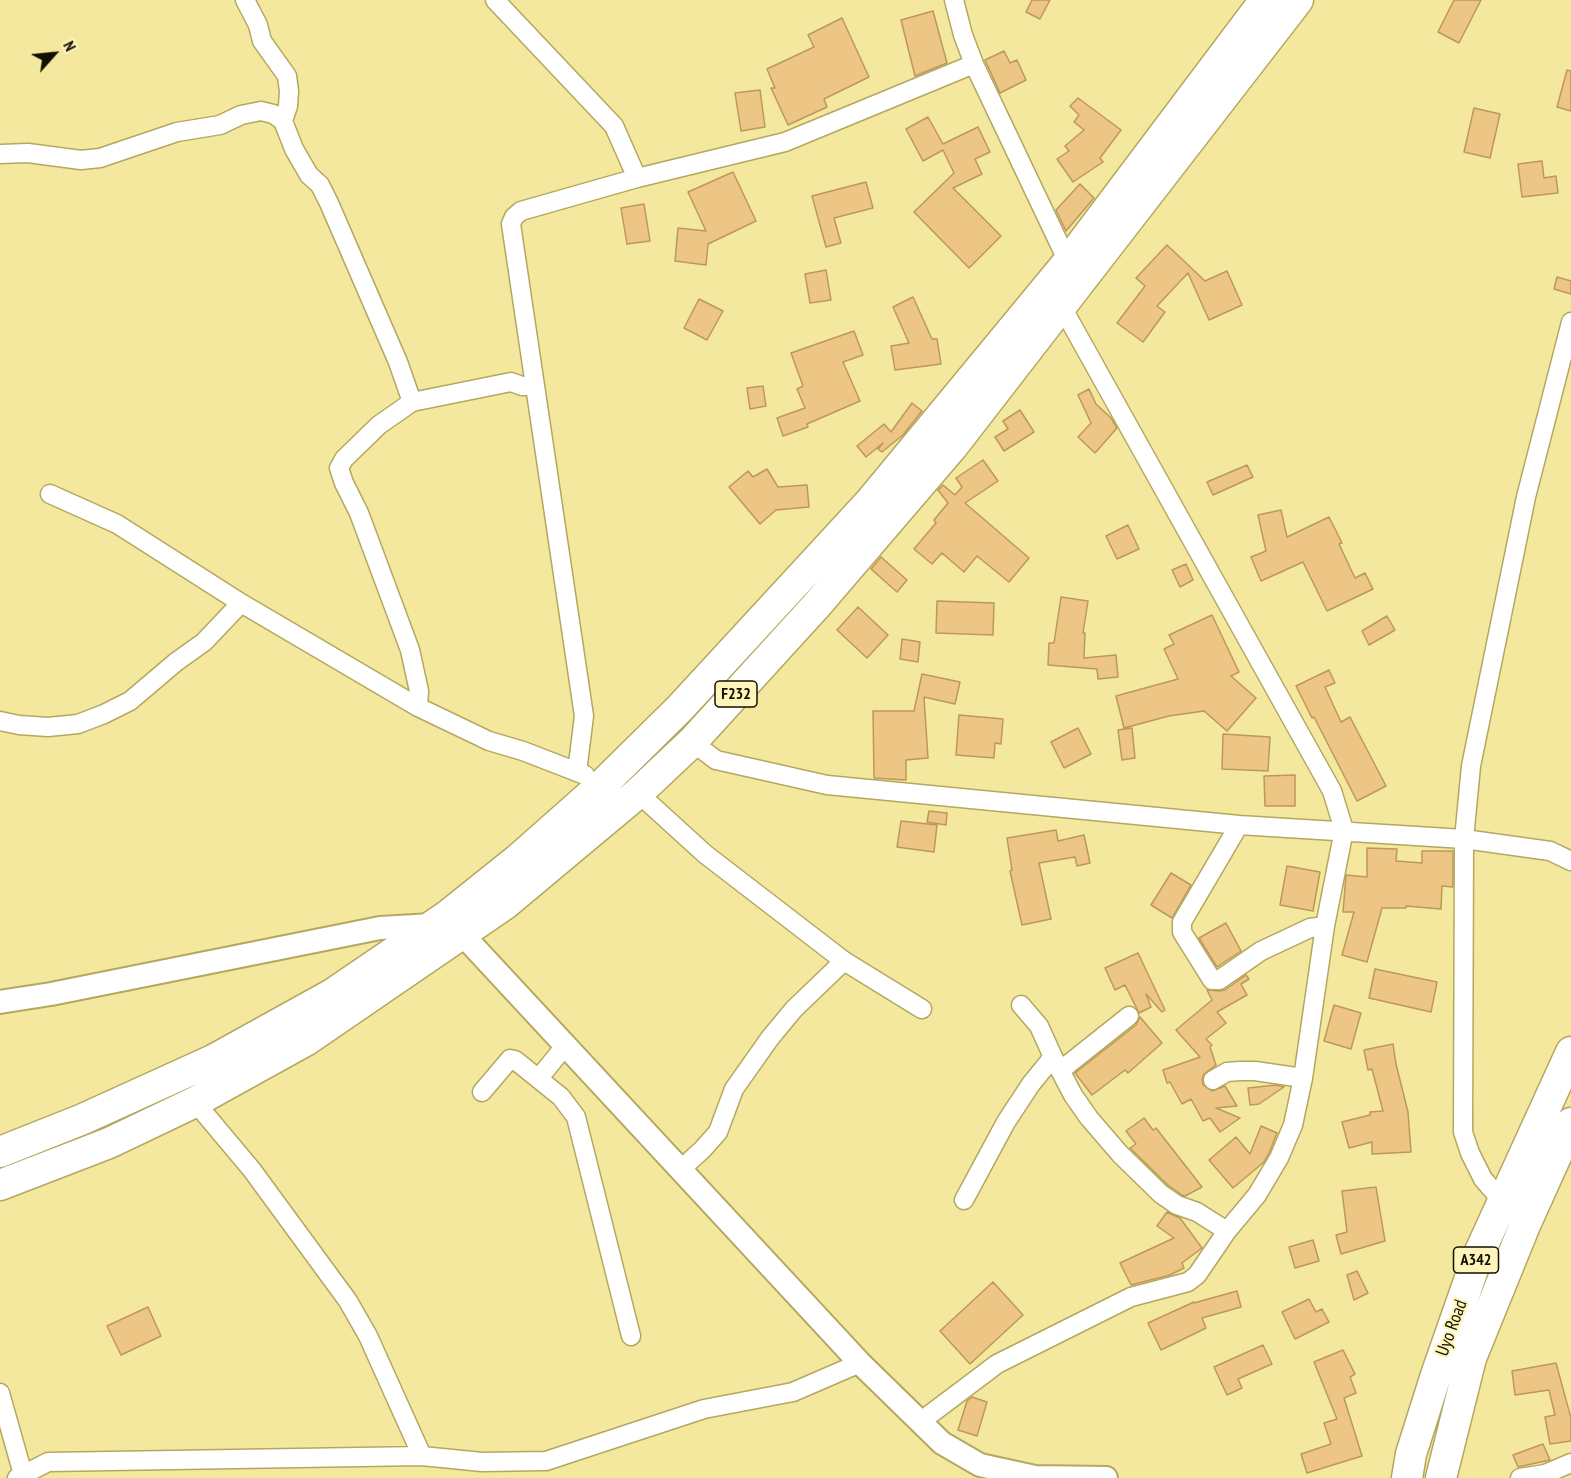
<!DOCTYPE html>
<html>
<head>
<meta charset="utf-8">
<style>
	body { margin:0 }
	#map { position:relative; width:1571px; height:1478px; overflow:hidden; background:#f4e89e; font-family:"PT Sans Narrow",sans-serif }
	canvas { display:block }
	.north { position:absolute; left:24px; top:24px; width:60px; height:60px; -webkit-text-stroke:4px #fef5bb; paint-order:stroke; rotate:63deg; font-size:16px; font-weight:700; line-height:24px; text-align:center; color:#130f00 }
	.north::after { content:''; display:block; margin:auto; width:21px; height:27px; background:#130f00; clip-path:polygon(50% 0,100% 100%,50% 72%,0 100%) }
</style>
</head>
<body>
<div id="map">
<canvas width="1571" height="1478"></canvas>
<div class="north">N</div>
</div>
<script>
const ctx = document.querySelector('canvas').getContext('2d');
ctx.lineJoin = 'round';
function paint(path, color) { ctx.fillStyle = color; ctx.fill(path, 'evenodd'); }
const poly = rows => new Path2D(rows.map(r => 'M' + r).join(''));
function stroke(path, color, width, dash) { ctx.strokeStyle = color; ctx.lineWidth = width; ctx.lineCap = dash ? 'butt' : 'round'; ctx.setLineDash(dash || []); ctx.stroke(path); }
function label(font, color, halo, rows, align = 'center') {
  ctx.font = font + ' "PT Sans Narrow",sans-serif'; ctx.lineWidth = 4.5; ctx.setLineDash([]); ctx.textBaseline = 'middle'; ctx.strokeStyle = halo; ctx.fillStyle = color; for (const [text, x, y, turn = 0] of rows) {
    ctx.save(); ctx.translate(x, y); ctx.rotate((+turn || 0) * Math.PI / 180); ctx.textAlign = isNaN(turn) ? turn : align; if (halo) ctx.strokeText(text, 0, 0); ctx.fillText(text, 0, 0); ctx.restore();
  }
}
const building = poly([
	[1032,0,1050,0,1040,19,1026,12,1032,0],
	[1454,0,1481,0,1459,43,1438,32,1454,0],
	[933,11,947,63,915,76,901,20,933,11],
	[842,18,869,77,824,99,827,107,788,125,771,88,775,88,767,69,814,47,808,35,842,18],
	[1004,51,1010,63,1017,60,1026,80,1000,93,985,60,1004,51],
	[1567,70,1571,71,1571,111,1557,107,1567,70],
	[760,90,765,127,741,131,735,93,760,90],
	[1078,98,1121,130,1100,158,1103,162,1073,182,1057,159,1069,151,1065,146,1084,130,1074,122,1079,115,1070,106,1078,98],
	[1474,108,1500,114,1490,158,1464,152,1474,108],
	[928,117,943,144,978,127,990,152,975,159,982,174,953,188,1001,236,969,268,914,212,954,173,943,150,923,161,906,129,928,117],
	[1542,161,1544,178,1556,176,1558,193,1522,197,1518,164,1542,161],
	[733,172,756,221,708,244,706,265,675,261,678,228,706,231,688,192,733,172],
	[866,182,873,208,834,218,841,243,826,247,812,196,866,182],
	[1080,184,1094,198,1066,231,1056,210,1080,184],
	[644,204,650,241,627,244,621,208,644,204],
	[1167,245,1205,281,1227,271,1242,305,1209,320,1188,273,1157,306,1165,312,1143,342,1117,323,1145,286,1136,278,1167,245],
	[826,270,831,300,810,303,805,274,826,270],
	[1557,277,1571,281,1571,294,1554,289,1557,277],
	[913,297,932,339,937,339,941,364,895,370,891,346,909,343,893,307,913,297],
	[699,299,723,311,707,340,684,328,699,299],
	[854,331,863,355,843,362,860,401,807,424,808,427,783,436,777,418,805,408,797,389,803,386,791,353,854,331],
	[763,386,766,406,750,409,747,388,763,386],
	[1089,389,1096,404,1111,418,1117,428,1095,453,1078,437,1091,423,1078,395,1089,389],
	[912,403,922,411,903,435,882,452,878,449,883,443,866,457,857,446,884,424,891,432,912,403],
	[1020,410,1034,432,1004,451,995,437,1008,429,1003,421,1020,410],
	[983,460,998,481,965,503,1029,558,1009,582,977,556,964,572,942,553,932,564,914,549,936,523,934,520,948,503,938,490,943,485,955,495,962,487,956,478,983,460],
	[1247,465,1253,477,1213,495,1207,482,1247,465],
	[767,469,778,487,807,485,809,507,776,510,760,524,729,487,748,471,753,477,767,469],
	[1281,510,1287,537,1329,517,1342,543,1339,544,1355,578,1365,573,1373,589,1327,611,1303,562,1261,581,1251,557,1266,551,1258,515,1281,510],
	[1128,525,1139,549,1117,559,1106,536,1128,525],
	[881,557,907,580,897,592,871,569,881,557],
	[1186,564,1193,580,1180,587,1172,570,1186,564],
	[1061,597,1088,601,1083,633,1085,633,1084,658,1116,655,1118,677,1098,679,1097,669,1048,665,1049,643,1054,643,1061,597],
	[937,601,994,603,993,635,936,633,937,601],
	[858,607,888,635,867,658,837,630,858,607],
	[1212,615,1239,672,1231,676,1256,698,1227,731,1204,711,1169,716,1124,728,1116,696,1178,679,1164,649,1174,644,1169,635,1212,615],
	[1387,616,1395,630,1369,645,1362,631,1387,616],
	[902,639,920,642,918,662,900,659,902,639],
	[1329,670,1335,683,1325,687,1341,722,1350,717,1386,786,1357,801,1314,717,1312,718,1296,686,1329,670],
	[922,674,960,682,955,704,924,697,928,758,906,760,906,780,874,778,873,711,914,711,922,674],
	[959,715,1003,719,1001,744,995,743,994,758,956,755,959,715],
	[1078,728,1091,754,1064,768,1051,742,1078,728],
	[1132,728,1135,758,1122,760,1118,730,1132,728],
	[1223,734,1270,737,1268,771,1222,769,1223,734],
	[1295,775,1295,806,1265,806,1264,776,1295,775],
	[929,811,947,813,946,825,927,822,929,811],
	[901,821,937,825,934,852,897,847,901,821],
	[1056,830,1058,841,1084,835,1090,863,1077,866,1075,857,1039,863,1051,919,1022,925,1010,871,1012,870,1007,838,1056,830],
	[1367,848,1397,849,1396,861,1422,863,1422,851,1453,851,1453,887,1442,886,1441,909,1406,906,1406,908,1382,908,1367,962,1342,955,1354,912,1343,912,1346,875,1367,877,1367,848],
	[1287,866,1320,872,1313,911,1280,905,1287,866],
	[1171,873,1191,885,1172,918,1151,905,1171,873],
	[1226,923,1241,951,1217,967,1199,938,1226,923],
	[1138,953,1165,1010,1162,1012,1146,994,1151,1007,1139,1013,1125,985,1115,990,1105,968,1138,953],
	[1375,969,1437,982,1431,1012,1369,998,1375,969],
	[1246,975,1249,979,1241,984,1247,995,1217,1012,1226,1023,1206,1039,1212,1045,1210,1047,1216,1065,1204,1074,1202,1079,1203,1085,1212,1091,1225,1086,1237,1106,1216,1108,1240,1118,1220,1132,1210,1118,1203,1121,1191,1099,1182,1104,1170,1082,1167,1083,1163,1070,1200,1057,1176,1030,1212,1000,1207,990,1219,991,1225,990,1246,975],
	[1334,1005,1361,1013,1351,1049,1324,1041,1334,1005],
	[1140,1017,1162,1043,1128,1073,1125,1070,1092,1095,1075,1073,1136,1025,1140,1017],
	[1393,1044,1396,1064,1408,1112,1411,1152,1372,1154,1372,1142,1349,1148,1342,1122,1370,1115,1370,1112,1383,1111,1372,1069,1368,1070,1364,1050,1393,1044],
	[1276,1085,1284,1087,1259,1104,1250,1105,1248,1088,1276,1085],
	[1144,1118,1153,1130,1156,1128,1202,1187,1185,1196,1182,1195,1168,1185,1130,1148,1136,1144,1126,1131,1144,1118],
	[1261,1126,1277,1133,1269,1153,1264,1162,1233,1188,1209,1160,1236,1137,1250,1154,1261,1126],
	[1376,1187,1385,1241,1341,1254,1336,1235,1347,1232,1342,1191,1376,1187],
	[1167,1212,1180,1218,1202,1248,1182,1263,1184,1268,1170,1275,1131,1285,1120,1263,1174,1238,1157,1226,1167,1212],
	[1313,1240,1319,1261,1295,1268,1289,1247,1313,1240],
	[1357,1271,1368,1293,1354,1300,1347,1275,1357,1271],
	[993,1282,1023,1315,970,1364,940,1331,993,1282],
	[1237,1291,1241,1307,1202,1318,1206,1328,1161,1350,1148,1323,1194,1302,1194,1303,1237,1291],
	[1309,1299,1316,1312,1322,1309,1329,1322,1295,1339,1282,1312,1309,1299],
	[148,1307,161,1336,121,1355,107,1326,148,1307],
	[1263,1345,1272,1364,1238,1379,1242,1388,1227,1395,1214,1367,1263,1345],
	[1343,1350,1355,1374,1350,1377,1356,1393,1344,1398,1362,1456,1307,1473,1301,1454,1331,1444,1324,1423,1337,1419,1314,1362,1343,1350],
	[1556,1363,1571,1418,1571,1441,1550,1444,1545,1417,1555,1415,1549,1390,1515,1395,1512,1371,1556,1363],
	[972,1397,987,1402,977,1436,958,1430,967,1401,972,1397],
	[1543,1444,1550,1460,1518,1467,1513,1455,1543,1444]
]);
paint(building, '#edc685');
stroke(building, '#bd9858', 1.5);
const minor = poly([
	[245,0,258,25,262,41,287,76,289,91,288,106,283,121],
	[495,0,614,126,637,178],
	[954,0,963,35,974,64,1068,262],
	[0,154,28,153,81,160,100,158,177,132,220,125,241,115,261,111,273,114,283,121,294,149,309,175,320,185,329,203,398,362,412,402],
	[50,494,117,524,241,603,418,707,489,741,523,751,585,775],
	[418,707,419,691,410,650,359,513,344,483,339,468,344,459,379,425,412,402,511,382,522,386,535,386],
	[0,721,19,725,48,727,78,724,104,714,130,701,176,662,204,642,241,603],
	[692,742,716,760,827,785,1239,825,1464,839,1550,851,1571,861],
	[577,772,584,716,511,224,514,217,521,211,637,178,785,142,974,64],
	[638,793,705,854,844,961,922,1009],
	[1239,825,1182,922,1182,932,1212,980,1219,980,1261,951,1310,928,1325,926],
	[1021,1005,1039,1026,1053,1057,1073,1095,1089,1118,1120,1154,1161,1194,1177,1205,1197,1212,1227,1231],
	[1061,1070,1129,1016],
	[539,1078,565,1046],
	[1213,1080,1227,1072,1240,1071,1255,1071,1303,1078],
	[482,1092,510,1059,515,1060,561,1097,576,1117,631,1336],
	[195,1102,252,1170,348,1301,368,1336,422,1456],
	[681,1169,702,1150,718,1132,734,1089,770,1038,794,1009,844,961],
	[964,1200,1006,1122,1031,1084,1053,1057],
	[1503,1202,1483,1179,1470,1153,1463,1132,1464,839,1471,766,1526,497,1571,322],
	[0,1393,24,1478],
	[920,1422,997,1364,1131,1297,1188,1282,1197,1275,1227,1231,1257,1195,1279,1158,1293,1125,1303,1078,1325,926,1344,830,1332,791,1062,307],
	[17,1478,48,1462,422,1456,482,1462,546,1461,704,1409,793,1392,860,1363],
	[1520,1478,1545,1474,1571,1463]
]);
const tertiary = poly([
	[0,1002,51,994,380,928,432,925,462,934,860,1363,942,1443,980,1465,1035,1477,1106,1478]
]);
const trunk = poly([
	[0,1152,83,1119,213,1060,334,993,447,916,517,860,604,783,680,708,869,503,1068,262,1265,0],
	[0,1185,109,1143,195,1102,307,1040,504,905,638,793,692,742,816,606,953,446,1298,0],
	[1407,1478,1411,1454,1436,1375,1477,1258,1571,1052],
	[1441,1478,1471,1358,1525,1225,1571,1123]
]);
stroke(minor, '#b4a760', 21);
stroke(tertiary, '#b4a760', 26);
stroke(trunk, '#b4a760', 33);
stroke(minor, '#fff', 18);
stroke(tertiary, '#fff', 22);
stroke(trunk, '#fff', 30);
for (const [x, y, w] of [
	[736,694,42],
	[1476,1260,45]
]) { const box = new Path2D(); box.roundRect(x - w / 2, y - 13, w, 26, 4.5); ctx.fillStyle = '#fef5bb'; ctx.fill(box); stroke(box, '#130f00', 1.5); }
label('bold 16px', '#130f00', null, [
	["F232",736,694],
	["A342",1476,1260]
]);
label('18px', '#130f00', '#fef5bb', [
	["Uyo Road",1452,1328,-70]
]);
</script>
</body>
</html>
